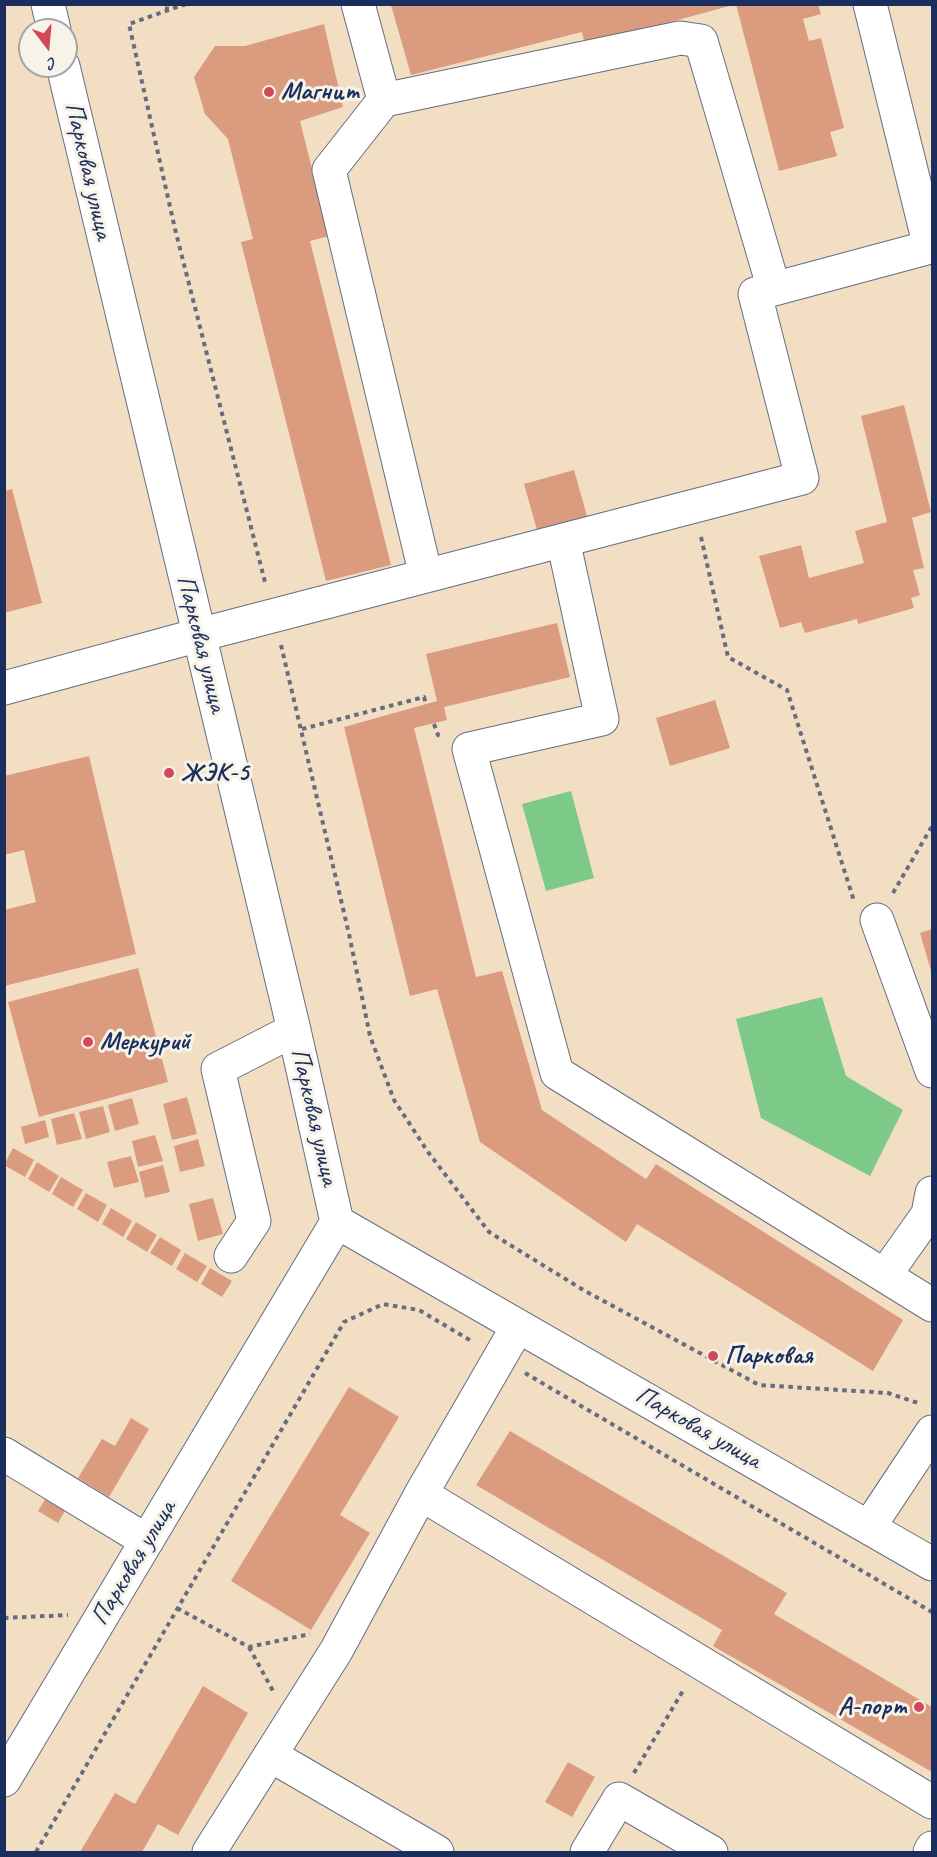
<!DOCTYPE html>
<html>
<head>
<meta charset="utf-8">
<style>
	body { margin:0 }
	#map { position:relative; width:937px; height:1857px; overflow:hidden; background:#f2dfc3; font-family:Caveat,sans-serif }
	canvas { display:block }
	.frame { position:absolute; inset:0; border:6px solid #1b2f5e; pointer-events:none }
	.north { position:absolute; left:18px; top:18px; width:60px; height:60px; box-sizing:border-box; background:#f7f3e8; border:2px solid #9fa5b1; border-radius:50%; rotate:164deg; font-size:16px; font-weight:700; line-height:24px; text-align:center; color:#1b2f5e }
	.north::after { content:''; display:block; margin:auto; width:21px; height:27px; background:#d1495b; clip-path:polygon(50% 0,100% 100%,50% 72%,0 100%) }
</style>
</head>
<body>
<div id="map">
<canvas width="937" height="1857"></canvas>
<div class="frame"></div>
<div class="north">С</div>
</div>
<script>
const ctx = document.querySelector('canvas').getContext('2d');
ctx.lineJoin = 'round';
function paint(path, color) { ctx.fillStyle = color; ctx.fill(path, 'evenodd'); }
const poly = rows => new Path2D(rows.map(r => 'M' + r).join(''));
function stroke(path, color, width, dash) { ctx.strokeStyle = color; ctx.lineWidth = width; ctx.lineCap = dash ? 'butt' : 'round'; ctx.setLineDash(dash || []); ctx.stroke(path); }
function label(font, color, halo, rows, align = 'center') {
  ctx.font = font + ' Caveat,sans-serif'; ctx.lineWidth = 6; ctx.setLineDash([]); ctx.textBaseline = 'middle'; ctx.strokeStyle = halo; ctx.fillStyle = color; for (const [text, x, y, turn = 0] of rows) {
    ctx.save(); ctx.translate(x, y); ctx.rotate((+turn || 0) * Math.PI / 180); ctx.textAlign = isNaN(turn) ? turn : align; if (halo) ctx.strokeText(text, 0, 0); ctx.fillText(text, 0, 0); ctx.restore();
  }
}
paint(poly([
	[571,791,594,878,546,891,522,804],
	[822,997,846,1076,903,1110,870,1176,761,1118,736,1019]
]), '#7dc987');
paint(poly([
	[736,4,818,4,821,14,803,19,809,41,821,38,844,128,830,132,837,156,779,171],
	[391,5,733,5,585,45,582,32,411,75],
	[324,24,343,107,300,121,329,236,310,241,391,565,326,581,241,242,253,239,228,139,205,114,194,77,215,46,245,46],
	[904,405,931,512,912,518,924,568,913,570,920,595,911,598,914,608,858,624,857,619,805,633,801,622,780,628,759,556,801,545,809,578,864,563,855,531,887,522,861,416],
	[574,470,589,523,539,537,524,484],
	[12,489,42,603,4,613,4,491],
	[557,623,570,677,444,707,447,720,414,728,476,977,502,971,542,1110,646,1179,656,1164,903,1320,873,1371,637,1224,626,1242,480,1142,437,989,410,996,344,727,437,701,426,654],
	[715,700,730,748,670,766,656,718],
	[89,756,136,954,4,986,4,910,36,902,24,850,4,855,4,776],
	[932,929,932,974,920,933],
	[138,968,168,1082,39,1117,8,1002],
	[187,1097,197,1134,172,1140,163,1104],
	[132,1098,139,1124,115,1131,108,1105],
	[103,1106,110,1132,86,1139,79,1112],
	[74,1113,82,1139,57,1145,51,1119],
	[45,1120,49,1137,25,1144,21,1127],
	[155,1135,163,1161,138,1167,132,1141],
	[198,1139,205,1166,180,1172,174,1146],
	[13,1148,34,1160,25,1177,4,1165],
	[131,1156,139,1182,114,1188,107,1162],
	[37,1162,59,1176,49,1192,28,1179],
	[163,1165,170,1192,145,1198,139,1172],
	[61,1177,83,1190,73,1207,52,1194],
	[86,1193,107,1205,98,1222,77,1209],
	[213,1198,223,1234,198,1241,189,1204],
	[111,1208,132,1221,123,1237,102,1224],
	[136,1222,157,1235,147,1252,126,1239],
	[160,1237,181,1250,172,1266,150,1253],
	[185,1253,207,1266,197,1282,176,1269],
	[210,1268,232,1281,222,1297,201,1284],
	[349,1387,399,1417,340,1515,370,1533,311,1630,231,1581],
	[131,1418,149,1429,109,1497,78,1478,102,1439,115,1446],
	[510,1431,787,1593,774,1614,932,1707,932,1772,713,1646,722,1630,476,1485],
	[47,1496,67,1507,58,1523,38,1511],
	[203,1686,248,1713,178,1835,158,1824,142,1852,80,1852,115,1793,135,1804],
	[568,1762,595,1777,572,1817,545,1802]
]), '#db9b7f');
const minor = poly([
	[48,4,54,30],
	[358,4,384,100,680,38,701,41,774,289],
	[384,100,329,170,426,576],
	[563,540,602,719,469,749,557,1073,932,1305],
	[4,688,199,635,802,478,755,294,930,247,870,4],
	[877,920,932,1071],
	[337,1222,932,1564],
	[231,1256,254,1221,218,1069,294,1030],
	[885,1275,928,1214,932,1193],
	[518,1326,421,1494,932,1802],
	[4,1454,147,1541],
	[869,1527,932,1432],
	[270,1755,437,1852],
	[4,1780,337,1222,294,1030,63,66],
	[209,1852,336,1651,421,1494],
	[587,1852,619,1799,711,1852],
	[930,1852,932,1848]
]);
stroke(minor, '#666d81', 35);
stroke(poly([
	[186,4,129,24,175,229,266,586],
	[167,11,167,4],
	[701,537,728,657,787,690,854,901],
	[281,645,349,934,370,1036,394,1100,428,1152,489,1232,585,1291,759,1385,888,1393,918,1403],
	[434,724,438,735,441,736],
	[302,729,424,697,426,704],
	[893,893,932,826],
	[525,1373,932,1612],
	[177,1608,249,1647,310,1634],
	[4,1618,68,1615],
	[249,1647,273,1691],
	[634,1773,684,1689],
	[36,1852,344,1322,383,1304,419,1310,473,1342]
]), '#666d81', 4, [4.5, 4.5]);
stroke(minor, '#fff', 33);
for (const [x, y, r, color] of [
	[269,92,6,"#d1495b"],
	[169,773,6,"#d1495b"],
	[88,1042,6,"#d1495b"],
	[713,1356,6,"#d1495b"],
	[919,1707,6,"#d1495b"]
]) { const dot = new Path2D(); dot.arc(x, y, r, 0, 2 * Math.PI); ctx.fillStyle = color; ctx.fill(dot); stroke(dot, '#f7f3e8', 2); }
label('bold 26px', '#1b2f5e', '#f7f3e8', [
	["Магнит",281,92],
	["ЖЭК-5",181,773],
	["Меркурий",100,1042],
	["Парковая",725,1356],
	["А-порт",907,1707,"right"]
], 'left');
label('26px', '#1b2f5e', '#f7f3e8', [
	["Парковая улица",88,171,77],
	["Парковая улица",201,644,76],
	["Парковая улица",314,1117,77],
	["Парковая улица",698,1428,30],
	["Парковая улица",134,1563,-59]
]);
</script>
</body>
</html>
